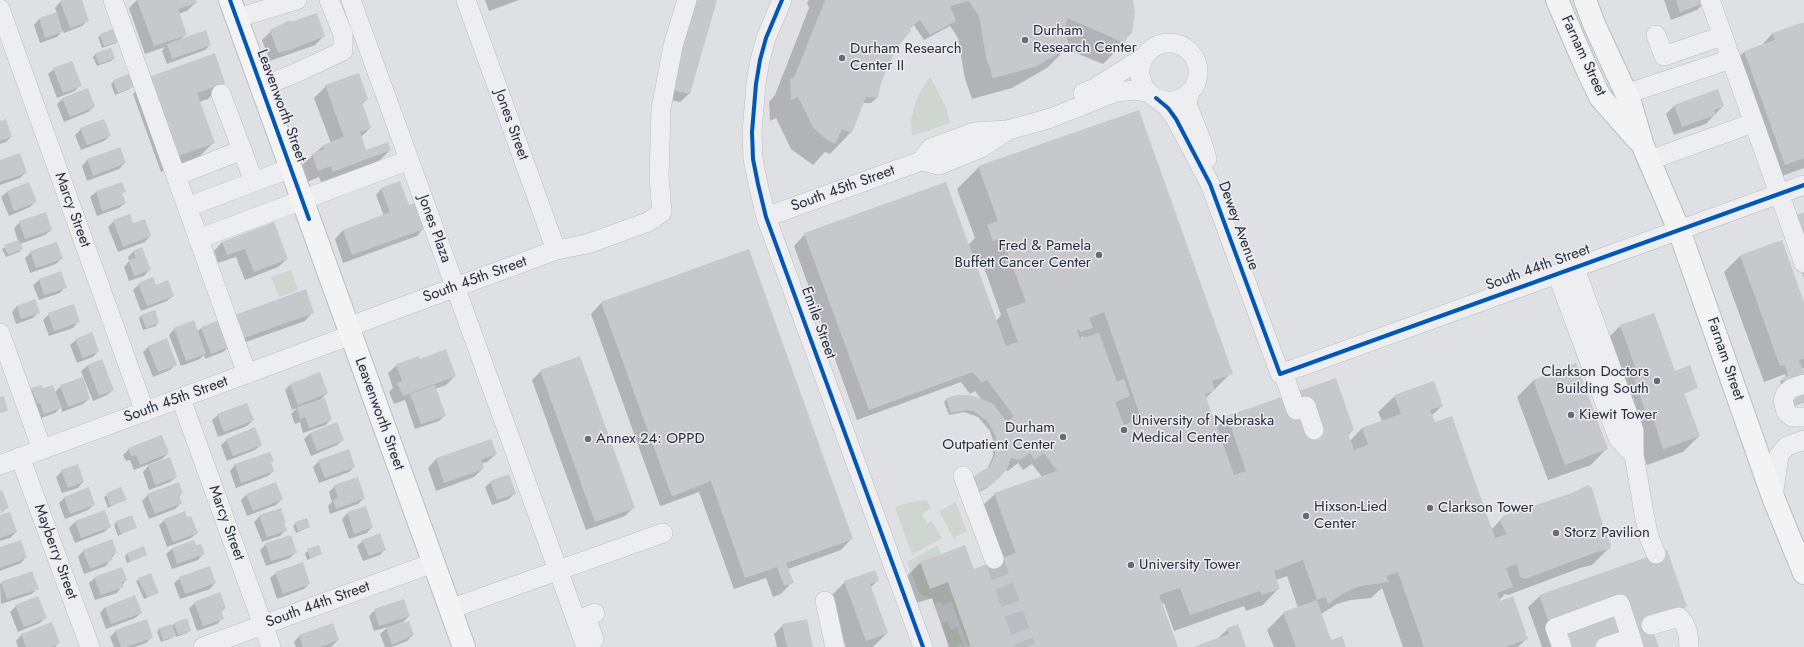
<!DOCTYPE html>
<html>
<head>
<meta charset="utf-8">
<style>
	body { margin:0 }
	canvas { display:block; background:#dfe0e3 }
</style>
</head>
<body>
<canvas width="1804" height="647"></canvas>
<script>
const ctx = document.querySelector('canvas').getContext('2d');
ctx.lineJoin = 'round';
function paint(path, color) { ctx.fillStyle = color; ctx.fill(path, 'evenodd'); }
const poly = rows => new Path2D(rows.map(r => 'M' + r).join(''));
function stroke(path, color, width, dash) { ctx.strokeStyle = color; ctx.lineWidth = width; ctx.lineCap = dash ? 'butt' : 'round'; ctx.setLineDash(dash || []); ctx.stroke(path); }
function label(font, color, halo, rows, align = 'center') {
  ctx.font = font + ' Jost,sans-serif'; ctx.lineWidth = 3; ctx.setLineDash([]); ctx.textBaseline = 'middle'; ctx.strokeStyle = halo; ctx.fillStyle = color; for (const [text, x, y, turn = 0] of rows) {
    ctx.save(); ctx.translate(x, y); ctx.rotate((+turn || 0) * Math.PI / 180); ctx.textAlign = isNaN(turn) ? turn : align; if (halo) ctx.strokeText(text, 0, 0); ctx.fillText(text, 0, 0); ctx.restore();
  }
}
paint(poly([
	[930,77,942,99,939,105,942,100,946,107,950,123,912,136,911,121,915,103,922,88],
	[291,270,298,290,279,297,271,277],
	[927,500,931,509,922,514,927,523,932,521,942,538,912,555,895,507,911,502],
	[956,502,967,532,956,536,955,541,939,511],
	[938,545,941,554,920,562,930,589,948,582,970,644,967,645,952,602,943,605,941,602,934,605,932,598,928,600,926,597,919,593,907,562],
	[948,621,951,630,957,627,964,647,961,644,958,645,959,647,947,647,948,643,941,623]
]), '#ced6cf');
paint(poly([
	[65,0,81,0,88,20,82,26,64,33,63,30,57,37,40,43,34,25,39,19,57,13,55,8,60,2],
	[137,0,195,0,196,2,187,11,178,14,185,35,179,41,210,45,205,50,167,64,162,51,165,47,145,54,129,8],
	[485,0,519,0,489,11],
	[715,0,689,94,680,102,661,98],
	[809,0,1132,0,1131,33,1126,38,1124,43,1103,64,1066,49,1047,68,1012,88,972,99,965,79,958,38,950,26,924,40,914,25,909,29,897,46,880,83,877,98,871,103,863,103,851,132,830,154,825,152,813,165,791,149,776,118,770,121,769,102,775,95,809,8,807,3],
	[1664,0,1705,0,1705,2,1697,10,1671,20],
	[1804,23,1804,168,1768,181,1735,61,1744,52,1760,47,1772,34],
	[115,29,119,40,116,43,102,48,98,37],
	[271,31,324,36,315,45,270,61,262,40],
	[96,54,114,58,111,61,97,66,93,57],
	[54,69,80,85,75,91,57,98,48,74],
	[150,78,224,83,208,99,199,102,214,142,197,159,161,172,133,94],
	[114,81,132,87,130,89,115,95,111,84],
	[326,86,367,99,362,104,370,128,361,137,366,151,390,150,378,162,321,182,319,177,307,182,301,166,323,146,331,143,314,98],
	[63,98,94,107,88,112,64,122,57,104],
	[1675,105,1723,106,1706,124,1674,135,1666,114],
	[0,122,11,137,6,142,0,144],
	[81,129,110,136,104,141,81,150,75,135],
	[119,148,125,163,119,169,87,181,82,166,87,160],
	[0,161,26,172,20,178,0,185],
	[979,167,1231,373,1206,398,1216,428,1227,417,1335,379,1353,430,1348,435,1350,441,1362,428,1382,421,1378,412,1395,396,1442,406,1431,416,1492,529,1503,517,1609,548,1592,565,1580,568,1508,595,1505,594,1499,600,1527,638,1518,647,1403,647,1382,588,1371,598,1351,600,1337,604,1321,614,1331,642,1345,647,1274,647,1267,630,1284,613,1298,608,1287,576,1276,580,1279,588,1263,605,1246,611,1244,606,1174,631,1164,603,1162,604,1177,647,949,647,932,598,913,604,904,579,920,563,974,570,1002,559,983,505,995,494,1042,477,1032,464,1023,470,1018,463,1008,471,1004,470,987,488,977,493,972,479,987,469,993,456,993,440,990,431,978,417,964,412,949,415,944,402,947,399,981,399,975,391,970,394,961,382,857,420,794,246,805,234,968,245,975,238,957,189],
	[981,259,1001,315,996,321,974,262],
	[1083,336,1084,339,1079,341],
	[28,183,35,202,30,207,9,216,1,197,7,192],
	[121,183,124,191,122,194,125,203,119,208,97,216,90,197,96,192],
	[381,189,408,205,425,227,417,236,343,263,335,239,343,230,384,216,376,195],
	[1804,213,1804,278,1786,227,1798,216],
	[114,221,133,224,150,236,145,242,118,252,108,227],
	[20,222,51,230,45,235,20,244,22,249,19,252,6,257,2,249,18,241,14,228],
	[1781,241,1804,304,1804,368,1801,369,1804,371,1804,402,1789,408,1780,381,1786,378,1785,374,1764,382,1724,272,1740,256],
	[222,242,287,259,278,267,245,280,236,257,218,263,214,251],
	[134,251,149,270,144,276,129,281,124,267,129,261,128,257],
	[31,252,62,258,56,264,30,273,25,258],
	[60,272,65,287,60,293,39,300,33,285,39,280],
	[139,284,155,286,173,296,167,301,141,311,133,290],
	[602,302,852,538,841,550,788,569,792,582,781,594,773,597,766,578,734,589,699,492,661,506,660,506,591,314],
	[17,306,39,312,33,318,16,324,12,312],
	[313,312,305,321,232,347,224,325],
	[49,314,78,322,73,328,49,336,43,320],
	[1654,314,1675,372,1697,388,1683,394,1699,436,1683,452,1647,465,1604,342,1620,326],
	[142,315,158,323,156,326,143,330,139,318],
	[219,321,229,346,223,352,205,359,204,355,200,359,181,366,169,335,174,329,193,322,197,332,201,328],
	[76,340,98,351,93,357,77,363,70,345],
	[149,346,176,364,170,370,153,377,143,352],
	[101,360,113,390,107,395,93,401,81,371,87,366],
	[420,360,455,376,446,385,435,389,445,415,439,421,415,429,405,400,394,404,389,392,393,388,388,373,397,365],
	[1576,365,1607,448,1591,465,1548,480,1517,397,1533,381],
	[541,371,634,507,625,516,586,530,532,380],
	[290,385,327,393,320,400,331,419,326,425,303,433,300,422,295,424,291,414,297,408,292,410,285,390],
	[61,386,89,399,83,404,62,412,61,407,55,413,39,419,26,395,32,389,55,392],
	[218,415,253,420,247,426,218,437,212,420],
	[337,423,343,440,337,445,311,456,304,439,310,433],
	[227,440,261,445,255,450,227,461,221,445],
	[491,440,496,454,487,462,481,464,483,468,474,477,436,491,428,468,436,459],
	[129,449,168,453,162,459,134,470,130,460,126,461,123,455],
	[169,458,176,477,170,482,149,490,143,472,148,466],
	[273,461,270,463,273,471,268,476,236,488,230,471,235,465],
	[319,461,354,467,349,472,319,483,313,467],
	[62,471,83,482,78,488,62,493,56,477],
	[491,482,515,493,509,499,492,505,485,487],
	[335,486,364,498,358,504,330,514,328,506,332,502,329,492],
	[121,488,125,499,108,508,104,497],
	[0,492,7,508,0,514,2,511,2,509,0,510],
	[182,493,179,497,181,503,175,509,149,519,142,501,148,495],
	[247,494,282,499,276,505,247,516,241,500],
	[65,497,94,505,88,510,65,519,59,503],
	[104,512,110,527,104,532,75,543,69,528,75,522],
	[348,513,372,527,367,533,349,539,342,519],
	[0,516,16,532,10,538,0,541],
	[260,516,285,522,283,524,286,530,280,536,262,542,254,522],
	[186,519,197,533,191,538,167,547,159,525,165,520],
	[116,522,136,527,118,536,114,525],
	[296,523,309,527,296,533,293,526],
	[194,541,196,547,203,554,198,560,172,569,166,554,172,549],
	[363,541,385,549,380,555,363,561,357,546],
	[266,544,296,552,290,558,266,566,260,550],
	[318,546,321,554,307,560,305,553],
	[0,548,26,557,21,563,0,571],
	[83,551,116,552,106,566,84,574,78,557],
	[127,554,146,555,127,563,125,556],
	[276,573,309,584,304,589,277,599,270,578],
	[150,574,158,593,144,599,136,581],
	[95,578,126,580,117,593,95,600,89,583],
	[180,578,215,583,210,589,180,599,174,583],
	[878,580,870,588,887,633,873,647,846,647,828,599,845,582],
	[2,583,37,588,32,594,1,604,0,584],
	[1540,596,1686,606,1684,608,1649,621,1658,647,1542,647,1528,607],
	[195,603,225,608,221,612,223,618,217,624,197,631,189,608],
	[16,606,45,618,40,623,18,632,10,612],
	[105,607,141,613,135,618,106,629,100,613],
	[375,610,409,616,403,622,413,635,407,641,392,647,385,647,380,634,388,627,374,631,369,616],
	[51,624,59,643,55,647,18,647,16,641,21,635],
	[174,624,190,630,187,633,176,637,175,635,172,638,161,642,157,632,159,629,172,626],
	[333,624,338,640,331,647,296,647,294,642,299,636],
	[783,625,812,647,777,647,774,634],
	[1228,629,1245,647,1196,647,1217,639],
	[116,631,152,637,146,643,135,647,114,647,110,637]
]), '#0003');
paint(poly([
	[63,0,82,0,89,21,70,28,60,1],
	[137,0,196,0,197,3,178,9,187,35,154,46],
	[696,0,717,0,690,94,669,89],
	[825,0,1133,0,1135,11,1132,33,1129,33,1125,43,1067,18,1065,33,1070,47,1035,67,993,78,986,57,979,16,969,1,950,6,956,21,930,35,920,20,910,28,911,31,898,46,891,59,881,83,878,98,866,97,852,133,842,129,835,144,826,139,813,127,798,97,791,100,790,79,794,78],
	[1676,0,1706,0,1707,2,1680,12],
	[57,12,63,32,45,38,39,18],
	[317,13,325,36,290,50,278,53,270,30,290,20,291,22],
	[1804,22,1804,158,1785,165,1744,51,1775,40,1772,33],
	[115,28,120,41,104,46,100,34],
	[206,30,211,45,172,59,167,44],
	[111,48,115,58,99,64,95,53],
	[215,53,225,83,197,93,215,143,178,156,149,77],
	[72,61,82,86,63,93,53,68],
	[359,73,368,99,362,102,371,128,360,132,366,150,388,142,391,150,332,172,331,166,318,171,312,154,324,149,323,145,344,137,325,85],
	[129,74,134,87,118,93,113,80],
	[88,88,95,107,70,117,62,98],
	[1718,89,1724,106,1714,110,1716,115,1682,127,1674,105],
	[1139,110,1233,374,1212,381,1215,390,1205,394,1234,475,1246,471,1227,416,1336,378,1354,430,1348,433,1354,450,1368,445,1362,428,1401,414,1394,395,1434,381,1443,406,1430,410,1435,422,1452,416,1495,538,1507,534,1500,521,1503,516,1572,493,1588,485,1592,488,1605,532,1611,544,1610,549,1597,552,1525,579,1520,577,1517,564,1506,568,1513,587,1497,593,1500,601,1513,596,1528,639,1505,647,1424,647,1398,572,1386,576,1389,582,1360,586,1344,593,1328,604,1326,597,1317,600,1331,640,1342,636,1346,647,1296,647,1283,612,1317,600,1303,560,1274,571,1280,589,1262,595,1260,591,1190,615,1180,588,1159,595,1178,647,971,647,948,582,930,589,920,562,965,545,974,569,1016,553,994,493,1057,471,1044,453,1035,460,1030,453,1020,460,1011,458,1007,469,999,478,990,486,979,491,974,476,989,467,993,460,995,453,996,437,987,421,974,411,967,410,951,413,946,398,958,395,970,395,982,399,993,404,1007,422,1014,416,987,380,982,383,973,372,869,410,804,233,946,182,1006,346,1018,342,1006,309,1026,302,1002,238,993,241,987,225,998,221,978,166],
	[1104,312,1141,418,1124,425,1115,402,1130,396,1124,379,1117,382,1099,333,1080,339,1077,330,1079,329,1080,332,1093,328,1089,318],
	[6,119,12,137,0,141,0,121],
	[104,119,111,136,87,145,80,128],
	[120,147,126,163,93,176,87,159],
	[20,153,27,173,0,182,0,160],
	[400,181,409,205,417,202,427,228,352,255,343,230,390,212,381,188],
	[29,182,37,202,14,211,7,191],
	[122,182,126,192,122,193,126,203,102,211,96,191],
	[46,212,52,230,25,239,19,221],
	[1804,212,1804,234,1797,215],
	[130,214,133,223,145,219,151,236,123,247,113,220],
	[274,222,288,259,254,272,245,249,227,255,222,242],
	[19,240,23,249,8,255,4,245],
	[1782,240,1804,302,1804,358,1799,360,1803,370,1804,370,1804,401,1792,406,1782,378,1788,376,1785,365,1780,366,1740,255],
	[57,242,63,259,36,268,30,251],
	[142,247,151,270,134,276,129,260,136,258,133,251],
	[749,249,853,539,786,563,794,583,784,586,777,567,745,578,711,481,673,496,671,494,601,302],
	[61,271,67,288,44,295,39,279],
	[153,277,156,285,168,280,174,296,147,306,138,283],
	[306,289,314,313,241,339,232,316],
	[35,299,40,313,21,319,17,306],
	[74,304,80,322,54,331,48,313],
	[155,310,159,323,146,328,141,315],
	[1654,313,1675,371,1690,365,1698,388,1684,393,1700,436,1663,449,1653,417,1648,418,1634,379,1639,378,1620,325],
	[194,320,206,354,186,361,174,328],
	[220,320,230,346,211,354,201,327],
	[92,332,99,351,83,358,75,339],
	[167,338,177,365,158,372,148,346],
	[446,349,456,376,403,396,397,383,402,381,396,364,419,356,420,359],
	[580,356,635,508,595,522,540,370],
	[102,359,114,390,99,396,87,365],
	[1576,363,1608,449,1565,465,1533,380],
	[320,372,328,393,298,405,290,384],
	[83,377,90,399,68,407,60,385],
	[42,385,43,388,53,385,62,408,44,414,40,403,38,404,31,388],
	[435,385,446,416,421,424,410,394],
	[4,396,8,411,0,413,0,397],
	[325,398,332,420,309,428,305,417,300,419,297,407],
	[247,403,254,420,224,432,217,414],
	[337,422,344,440,317,451,310,433],
	[255,427,262,445,233,456,226,439],
	[162,435,169,453,140,465,136,455,131,456,128,448],
	[491,439,497,454,481,460,484,469,444,483,436,458],
	[349,449,355,467,325,478,318,460],
	[270,452,274,461,271,462,274,471,241,483,235,464],
	[170,457,177,477,155,485,148,465],
	[78,464,84,482,68,488,61,470],
	[509,474,516,494,497,500,490,481],
	[358,477,365,498,336,509,333,500,338,498,334,485],
	[179,482,183,494,179,495,182,503,155,514,147,494],
	[276,482,283,499,253,511,246,494],
	[89,487,95,505,70,514,64,497],
	[121,487,127,500,110,506,106,493],
	[2,490,9,508,0,511,0,491],
	[366,506,373,527,354,534,347,512],
	[281,508,286,523,284,523,287,531,267,537,259,515],
	[105,510,111,527,81,538,75,521],
	[185,511,187,517,191,516,198,533,173,542,164,519],
	[10,512,17,532,0,538,0,515],
	[132,515,137,528,121,534,116,521],
	[307,518,310,527,298,531,295,522],
	[380,533,386,550,369,556,362,540],
	[291,535,297,553,271,561,265,543],
	[112,539,117,553,111,555,113,560,90,569,83,550],
	[21,540,27,558,0,568,0,547],
	[194,540,196,545,201,544,205,554,177,564,172,548],
	[319,545,322,554,310,558,307,549],
	[144,546,147,555,130,562,127,553],
	[1667,550,1687,606,1649,620,1659,647,1558,647,1539,595],
	[303,562,310,584,283,594,275,572],
	[210,566,216,583,185,594,179,577],
	[122,567,127,580,122,582,124,587,101,595,94,577],
	[875,570,879,581,870,584,888,633,866,641,844,581],
	[32,571,39,589,7,599,1,582],
	[151,573,155,584,142,588,138,578],
	[155,584,159,593,147,597,143,588],
	[220,592,226,608,221,610,224,619,203,626,194,602],
	[135,595,142,613,111,624,105,607],
	[38,596,47,618,24,627,15,605],
	[404,599,410,616,379,626,374,609],
	[187,618,191,631,178,635,174,623],
	[147,619,153,638,126,647,121,647,115,630],
	[807,619,813,647,787,647,782,624],
	[404,621,404,623,409,621,414,635,392,645,386,628],
	[52,622,60,643,51,647,26,647,21,634],
	[333,623,339,640,320,647,303,647,299,635],
	[172,624,176,636,163,640,159,628],
	[1238,624,1246,647,1193,647,1229,634,1227,628]
]), '#c7c8cb');
stroke(poly([
	[994,559,1026,647]
]), '#babcc1', 19, [19, 10]);
const minor = poly([
	[113,0,247,374],
	[351,0,586,647],
	[466,0,556,250],
	[782,0,766,38,760,60,756,84,752,132,753,159,758,184,766,217,923,647],
	[1710,0,1804,263],
	[0,9,145,412],
	[237,18,297,0],
	[1656,35,1664,56,1722,36],
	'1140 72a29 29 0 1 1 58 0a29 29 0 1 1-58 0Z',
	[261,87,298,72,343,51,343,34,329,0],
	[1191,90,1187,101,1190,112,1202,142,1207,159],
	[1083,93,1095,88,1144,57],
	[221,94,254,182],
	[1626,94,1731,59],
	[1156,98,1168,108,1176,119,1210,184,1280,374,1804,185],
	[1650,160,1753,123],
	[921,161,939,165,981,148,1008,130],
	[176,176,242,150],
	[187,207,291,168],
	[766,217,921,161,931,148,975,132,1008,130,1051,118,1116,92,1135,90,1148,92],
	[198,239,409,160],
	[1575,268,1634,431,1634,455,1645,519,1649,537,1656,554],
	[1557,274,1618,438,1634,455],
	[348,327,556,250,587,244,648,222,662,212,659,176,661,109,673,46,687,0],
	[0,333,42,449],
	[1283,372,1296,410,1306,406,1314,430],
	[1804,384,1792,388,1786,393,1783,400,1786,412,1792,417,1804,417],
	[181,399,271,647],
	[20,457,90,647],
	[0,465,351,335],
	[963,476,994,559],
	[1773,497,1779,455,1787,446,1804,440],
	[825,601,835,647],
	[450,609,663,533],
	[1651,625,1679,617,1684,623,1688,633,1689,647],
	[594,639,586,617,595,613],
	[203,647,433,563],
	[1562,647,1555,628,1620,604,1634,647],
	[1605,647,1631,638]
]);
const major = poly([
	[230,0,464,647],
	[1557,0,1585,65,1600,97,1638,140],
	[1585,0,1594,24,1630,102,1643,146,1679,230,1773,497,1804,573]
]);
stroke(minor, '#bdbec1', 20);
stroke(major, '#bbbdc0', 24);
stroke(minor, '#eeeef0', 19);
stroke(major, '#f3f3f4', 22);
stroke(poly([
	[230,0,309,219],
	[782,0,766,38,760,60,756,84,752,132,753,159,758,184,766,217,923,647],
	[1156,98,1168,108,1176,119,1210,184,1280,374,1804,185]
]), '#0057b8', 4);
for (const [x, y, r, color] of [
	[1025,40,4,"#686c75"],
	[842,58,4,"#686c75"],
	[1099,255,4,"#686c75"],
	[1657,381,4,"#686c75"],
	[1571,415,4,"#686c75"],
	[1124,430,4,"#686c75"],
	[1063,437,4,"#686c75"],
	[588,439,4,"#686c75"],
	[1430,508,4,"#686c75"],
	[1306,516,4,"#686c75"],
	[1556,533,4,"#686c75"],
	[1131,565,4,"#686c75"]
]) { const dot = new Path2D(); dot.arc(x, y, r, 0, 2 * Math.PI); ctx.fillStyle = color; ctx.fill(dot); stroke(dot, '#eceef3', 1.5); }
label('15px', '#282d3a', '#eceef3', [
	["Durham",1033,31],
	["Research Center",1033,48],
	["Durham Research",850,49],
	["Center II",850,66],
	["Fred & Pamela",1091,246,"right"],
	["Buffett Cancer Center",1091,263,"right"],
	["Clarkson Doctors",1649,372,"right"],
	["Building South",1649,389,"right"],
	["Kiewit Tower",1579,415],
	["University of Nebraska",1132,421],
	["Medical Center",1132,438],
	["Durham",1055,428,"right"],
	["Outpatient Center",1055,445,"right"],
	["Annex 24: OPPD",596,439],
	["Hixson-Lied",1314,507],
	["Center",1314,524],
	["Clarkson Tower",1438,508],
	["Storz Pavilion",1564,533],
	["University Tower",1139,565]
], 'left');
label('15px', '#282d3a', '#eceef3', [
	["Farnam Street",1583,56,65],
	["Leavenworth Street",281,106,70],
	["Jones Street",511,125,70],
	["South 45th Street",843,189,-20],
	["Marcy Street",72,210,70],
	["Dewey Avenue",1238,226,70],
	["Jones Plaza",434,229,70],
	["South 44th Street",1538,268,-20],
	["South 45th Street",475,280,-20],
	["Emile Street",818,323,70],
	["Farnam Street",1725,359,71],
	["South 45th Street",176,400,-20],
	["Leavenworth Street",379,414,70],
	["Marcy Street",226,523,70],
	["Mayberry Street",55,552,70],
	["South 44th Street",318,605,-20]
]);
</script>
</body>
</html>
